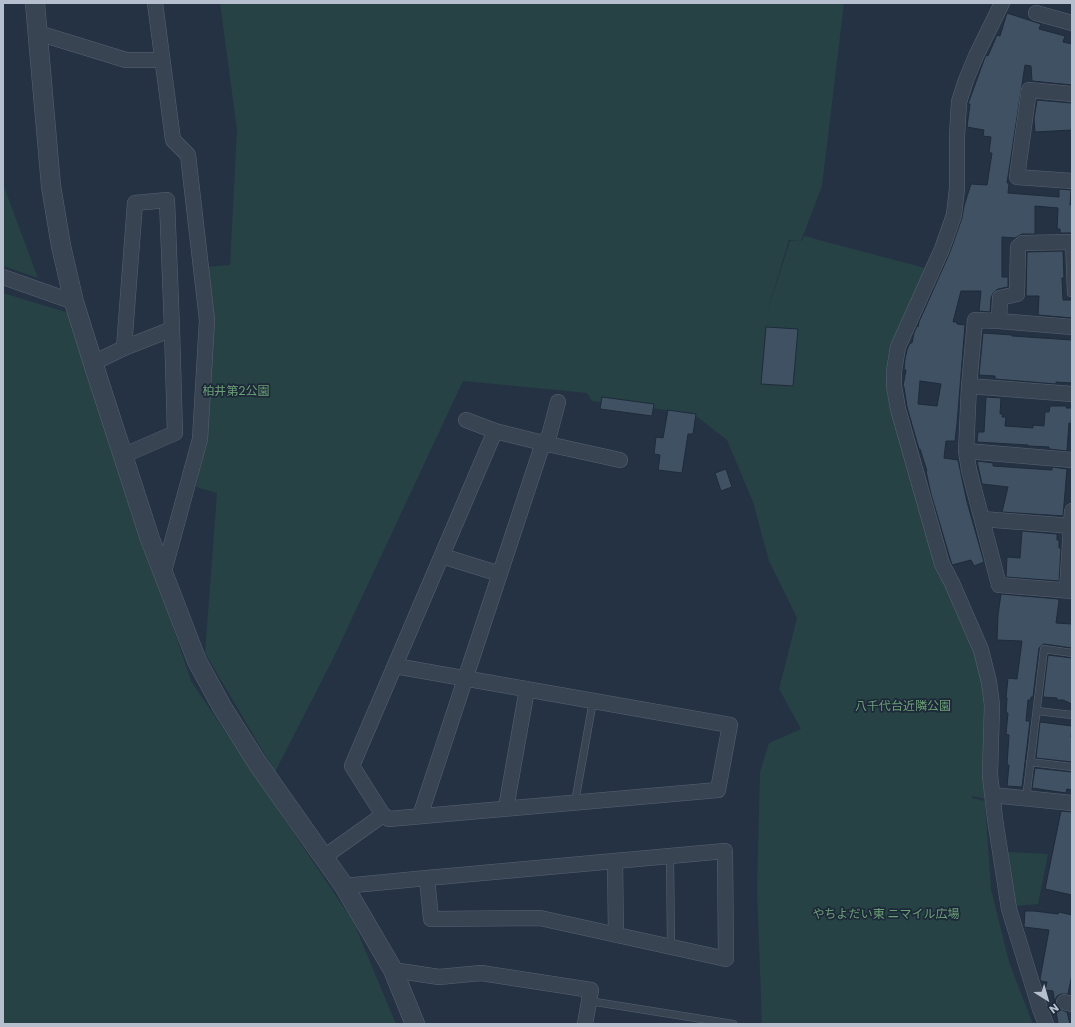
<!DOCTYPE html>
<meta charset="utf-8">
<style>
body{margin:0}
#map{position:relative;width:1075px;height:1027px;overflow:hidden;background:#243244;font-family:Poppins,sans-serif}
canvas{display:block}
.frame{position:absolute;inset:0;border:4px solid #b6bfcd;pointer-events:none}
.north{position:absolute;left:1027px;top:979px;width:40px;height:40px;-webkit-text-stroke:3px #1d2939;paint-order:stroke;rotate:143deg;font-size:11px;font-weight:700;line-height:16px;text-align:center;color:#b6bfcd}
.north::after{content:'';display:block;margin:auto;width:14px;height:18px;background:#b6bfcd;clip-path:polygon(50% 0,100% 100%,50% 72%,0 100%)}
</style>
<div id="map">
<canvas width="1075" height="1027"></canvas>
<div class="frame"></div>
<div class="north">N</div>
</div>
<script>
const context = document.querySelector('canvas').getContext('2d');
context.lineJoin = 'round';
function paint(path, color) {
  context.fillStyle = color;
  context.fill(path, 'evenodd');
}
function toPath(rows) {
  const path = new Path2D();
  for (const r of rows) {
    path.moveTo(r[0], r[1]);
    for (let i = 2; i < r.length; i += 2) path.lineTo(r[i], r[i + 1]);
  }
  return path;
}
function strokePath(path, color, width, dash) {
  context.strokeStyle = color;
  context.lineWidth = width;
  context.lineCap = dash ? 'butt' : 'round';
  context.setLineDash(dash || []);
  context.stroke(path);
}
function drawText(font, color, halo, rows, align = 'center') {
  context.font = font + ' Poppins,"Noto Sans JP",sans-serif';
  context.lineWidth = 3.5;
  context.setLineDash([]);
  context.textBaseline = 'middle';
  context.strokeStyle = halo;
  context.fillStyle = color;
  for (const [text, x, y, turn = 0] of rows) {
    context.save();
    context.translate(x, y);
    context.rotate((+turn || 0) * Math.PI / 180);
    context.textAlign = isNaN(turn) ? turn : align;
    if (halo) context.strokeText(text, 0, 0);
    context.fillText(text, 0, 0);
    context.restore();
  }
}
const green = toPath([
 [220,3,844,3,822,186,801,241,789,240,765,319,760,355,765,319,790,241,802,241,804,236,925,268,888,377,977,653,985,681,986,799,972,796,972,798,985,801,991,889,1009,962,1033,1024,762,1024,757,890,760,772,769,743,801,729,779,689,797,618,769,561,753,502,727,440,692,413,592,401,587,393,463,381,332,661,275,772,205,653,217,493,196,487,208,432,212,325,205,267,230,265,237,130],
 [3,184,38,278,3,266],
 [3,293,69,313,191,681,353,921,396,1024,3,1024],
 [1008,852,1048,854,1038,904,1015,906]
]);
const building = toPath([
 [1007,13,1041,24,1039,29,1065,36,1063,42,1072,44,1072,85,1032,81,1031,66,1025,65,1007,183,1009,183,1008,193,1059,197,1059,189,1071,190,1070,205,1072,205,1072,233,1060,233,1060,229,1057,229,1058,208,1035,206,1035,234,1022,234,1015,238,1002,237,1002,277,1008,277,1008,287,998,289,993,293,991,298,990,312,979,311,981,291,961,291,953,322,957,322,957,324,965,325,957,424,955,441,946,441,944,458,958,460,967,502,984,562,974,566,971,560,952,565,931,494,926,471,927,471,920,449,919,449,907,407,904,387,903,386,906,370,904,370,905,359,907,350,910,343,912,343,914,333,917,326,918,327,919,322,950,252,962,218,964,206,971,184,987,185,992,153,989,153,991,137,983,136,984,130,967,127,970,104,968,104,984,60,986,55,988,56,997,35,1000,36,1007,13],
 [920,381,941,384,937,406,918,404,920,381],
 [1037,100,1072,103,1072,130,1035,132,1034,119,1037,100],
 [1063,251,1064,278,1062,278,1063,300,1072,300,1072,318,1038,315,1039,296,1026,296,1027,252,1063,251],
 [766,327,798,329,793,386,761,384,766,327],
 [983,333,1012,335,1012,336,1072,340,1072,383,1056,382,1056,384,995,379,995,376,979,375,983,333],
 [602,397,654,404,652,416,600,409,602,397],
 [986,397,1001,398,1000,414,1003,414,1002,417,1006,417,1005,426,1033,428,1033,425,1044,426,1045,412,1049,412,1050,406,1067,406,1066,408,1072,408,1071,424,1069,423,1067,451,1049,449,1049,447,1028,446,1028,445,977,442,978,432,984,432,986,397],
 [668,410,696,414,693,434,688,434,682,473,658,470,660,455,654,454,656,437,663,438,668,410],
 [977,461,993,463,993,466,1052,470,1052,467,1067,469,1063,516,1002,512,1008,487,982,484,977,461],
 [726,469,732,487,721,491,715,473,726,469],
 [1022,531,1057,534,1057,540,1059,540,1059,548,1061,548,1059,581,1006,577,1007,557,1020,558,1022,531],
 [1001,594,1058,599,1059,601,1056,623,1072,624,1072,648,1044,644,1042,645,1039,648,1033,697,1031,697,1031,700,1028,700,1026,721,1030,721,1022,787,1007,786,1009,765,1007,765,1009,735,1006,734,1008,713,1006,713,1007,698,1006,698,1008,678,1017,679,1022,641,997,640,998,615,1001,594],
 [1048,655,1072,658,1072,704,1063,700,1057,700,1057,698,1043,697,1048,655],
 [1040,722,1072,726,1071,737,1072,737,1072,762,1036,758,1040,722],
 [1035,768,1072,772,1072,790,1067,789,1066,793,1032,788,1035,768],
 [1061,811,1072,812,1072,895,1045,889,1061,811],
 [1025,911,1034,911,1058,914,1059,912,1072,915,1072,974,1068,994,1061,994,1057,996,1055,1000,1056,1005,1058,1008,1067,1012,1070,1024,1058,1024,1053,991,1045,990,1047,982,1041,981,1040,979,1049,930,1024,927,1025,911]
]);
const service = toPath([
 [1069,242,1071,293],
 [1037,711,1072,715],
 [1030,762,1072,767],
 [1026,799,1044,649,1072,653],
 [575,802,593,701],
 [670,856,671,946],
 [589,1001,733,1024]
]);
const minor = toPath([
 [155,3,173,140,188,155,207,320,200,439,163,575],
 [1002,3,976,56,966,80,959,102,957,136,957,188,954,215,942,249,898,347,894,371,894,386,898,409,942,564,952,583,981,650,989,682,992,705,990,775,995,819,1009,909,1040,1009,1046,1024],
 [1036,13,1072,23],
 [38,33,126,60,162,60],
 [1072,94,1029,90,1017,177,1072,181],
 [1072,242,1023,243,1018,247,1017,294,1000,298,999,321,975,320,969,386,966,451,969,470,999,585,1072,591],
 [3,277,74,302],
 [999,321,1072,327],
 [93,363,124,348],
 [969,386,1072,394],
 [466,420,495,431,543,443,620,460],
 [966,451,1072,460],
 [122,456,175,433,172,329,167,200,135,203,124,348,172,329],
 [982,519,1072,526],
 [442,556,500,574],
 [1067,590,1072,511],
 [395,666,730,725,718,790,389,819,383,815,352,766,495,431],
 [992,795,1072,803],
 [506,808,527,689],
 [420,816,543,443,549,436,558,402],
 [324,857,383,815],
 [615,861,616,934],
 [344,886,427,878,725,851,726,959,540,918,431,919,427,878],
 [393,970,439,977,481,973,591,990,585,1024],
 [1064,1002,1072,1004]
]);
const tertiary = toPath([
 [35,3,51,186,61,246,74,302,93,363,150,539,197,661,222,707,258,764,344,886,393,970,415,1024]
]);
const parkNames = [
 ["柏井第2公園",236,392],
 ["八千代台近隣公園",903,707],
 ["やちよだい東 ニマイル広場",886,915]
];
paint(green, '#264245');
paint(building, '#405163');
strokePath(building, '#1f2b3b', 1);
strokePath(service, '#576271', 8);
strokePath(minor, '#576271', 16);
strokePath(tertiary, '#576271', 20);
strokePath(service, '#394453', 7);
strokePath(minor, '#394453', 15);
strokePath(tertiary, '#394453', 19);
drawText('12px', '#6ba076', '#1d2939', parkNames);
</script>
